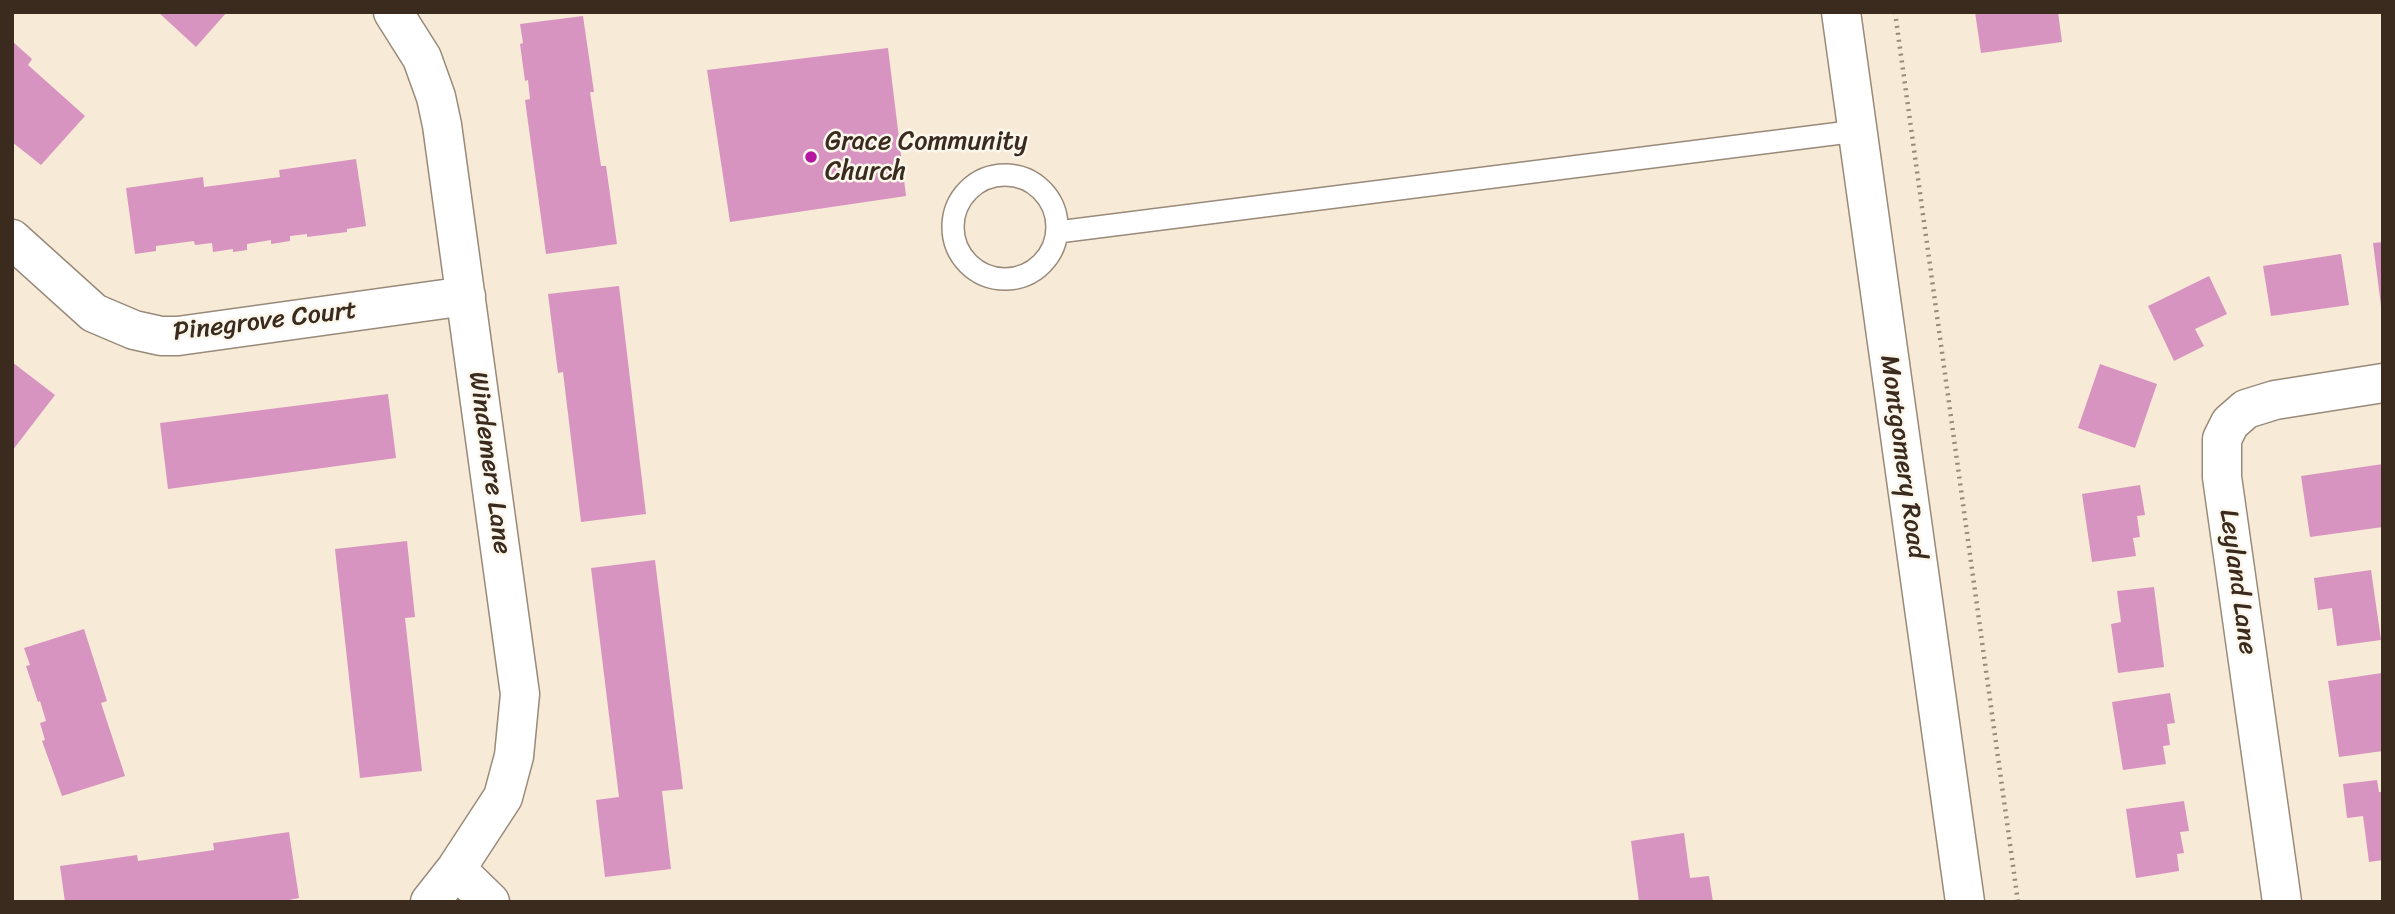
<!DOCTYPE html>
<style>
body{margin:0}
#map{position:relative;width:2395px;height:914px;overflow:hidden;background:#f7ead6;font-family:Sriracha,sans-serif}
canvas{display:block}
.frame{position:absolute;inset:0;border:14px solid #3b2a1e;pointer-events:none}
</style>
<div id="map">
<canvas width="2395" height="914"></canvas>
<div class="frame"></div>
</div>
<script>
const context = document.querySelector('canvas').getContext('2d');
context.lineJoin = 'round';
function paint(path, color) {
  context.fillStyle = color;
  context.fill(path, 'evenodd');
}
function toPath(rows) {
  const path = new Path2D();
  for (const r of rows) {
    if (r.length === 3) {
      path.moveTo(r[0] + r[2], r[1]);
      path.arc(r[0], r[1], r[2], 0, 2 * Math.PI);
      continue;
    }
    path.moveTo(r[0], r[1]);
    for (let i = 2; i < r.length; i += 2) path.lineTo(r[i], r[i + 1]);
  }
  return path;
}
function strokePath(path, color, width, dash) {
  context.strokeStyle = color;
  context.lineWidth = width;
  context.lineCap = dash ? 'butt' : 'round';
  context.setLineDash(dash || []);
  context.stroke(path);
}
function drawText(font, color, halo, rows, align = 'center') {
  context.font = font + ' Sriracha,sans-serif';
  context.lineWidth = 5;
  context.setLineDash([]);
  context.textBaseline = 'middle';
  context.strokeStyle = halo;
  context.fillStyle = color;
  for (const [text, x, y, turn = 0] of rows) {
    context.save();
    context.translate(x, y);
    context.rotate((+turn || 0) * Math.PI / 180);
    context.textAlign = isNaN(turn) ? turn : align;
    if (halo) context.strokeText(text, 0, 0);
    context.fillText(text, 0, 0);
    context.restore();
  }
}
const building = toPath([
 [158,12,227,12,196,47],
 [1975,12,2058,12,2062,42,1981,53],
 [583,16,594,92,590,92,601,166,606,166,617,244,546,254,525,100,530,99,528,80,525,81,520,44,523,43,520,24],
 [12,41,32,59,28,65,85,116,41,165,12,142],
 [888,48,906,196,730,222,707,70],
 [356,159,366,226,347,229,347,232,307,237,307,234,290,236,290,241,271,244,271,240,247,244,247,250,233,252,233,249,213,252,212,243,195,245,194,241,156,246,156,251,135,254,126,188,203,177,204,187,280,177,279,170],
 [2383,242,2383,306,2381,306,2373,243],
 [2341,254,2349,305,2271,316,2263,266],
 [2209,276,2227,314,2195,329,2204,346,2174,361,2148,306],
 [619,286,646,514,581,522,563,372,558,373,548,294],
 [12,362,55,395,12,451],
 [2100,364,2157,384,2135,448,2078,428],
 [388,394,396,458,168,489,160,423],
 [2383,464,2383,527,2310,537,2301,476],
 [2140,485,2145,515,2137,516,2140,537,2133,538,2136,556,2092,562,2082,494],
 [407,541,415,617,405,618,422,771,360,778,335,549],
 [655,560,683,789,662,791,671,869,605,877,596,800,619,797,591,568],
 [2371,570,2381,640,2337,646,2332,608,2318,610,2314,578],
 [2154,587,2164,667,2118,673,2111,624,2121,622,2117,591],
 [84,629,107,701,101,703,125,776,62,796,42,741,45,740,40,723,46,721,40,701,38,702,26,666,30,665,24,648],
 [2382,673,2383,751,2339,757,2328,681],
 [2170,693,2175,723,2167,724,2170,745,2163,746,2166,764,2123,770,2112,702],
 [2377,780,2379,792,2383,792,2383,860,2369,862,2363,816,2347,818,2343,784],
 [2184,801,2189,831,2180,832,2184,853,2177,854,2179,871,2136,878,2126,809],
 [289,832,299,898,279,902,65,902,60,866,137,855,138,861,214,850,213,843],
 [1684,833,1690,878,1709,876,1713,902,1639,902,1631,841]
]);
const path = toPath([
 [1895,12,2018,902]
]);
const service = toPath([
 [1005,227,52],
 [1058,232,1857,131]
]);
const minor = toPath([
 [393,12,422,58,436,97,442,125,520,694,514,756,503,797,456,869,430,902],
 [12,239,94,313,134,330,161,336,178,336,466,296],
 [456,869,490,902],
 [2282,902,2222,477,2222,439,2230,423,2246,409,2275,400,2383,383]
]);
const tertiary = toPath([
 [1841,12,1965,902]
]);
const markers = [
 [811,157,7,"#b5179e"]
];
const poiNames = [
 ["Grace Community",825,142],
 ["Church",825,172]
];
const streetNames = [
 ["Pinegrove Court",265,322,-7],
 ["Montgomery Road",1902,457,82],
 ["Windemere Lane",489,463,82],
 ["Leyland Lane",2237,582,82]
];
paint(building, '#d894c0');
strokePath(service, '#998a7a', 24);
strokePath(minor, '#998a7a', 41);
strokePath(tertiary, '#998a7a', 41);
strokePath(path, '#998a7a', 4.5, [2, 5]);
strokePath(service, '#fff', 21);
strokePath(minor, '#fff', 38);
strokePath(tertiary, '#fff', 38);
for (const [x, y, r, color] of markers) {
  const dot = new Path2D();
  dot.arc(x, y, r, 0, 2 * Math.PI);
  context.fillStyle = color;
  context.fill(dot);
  strokePath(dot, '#fbf7ec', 2.5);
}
drawText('26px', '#3b2a1e', '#fbf7ec', poiNames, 'left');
drawText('26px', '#3b2a1e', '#fbf7ec', streetNames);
</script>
